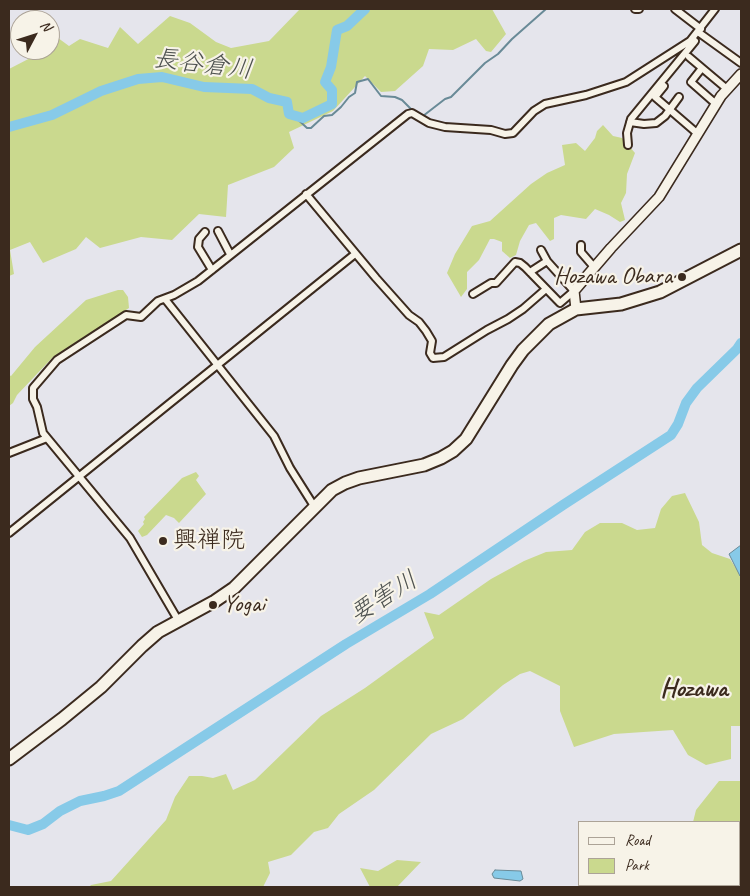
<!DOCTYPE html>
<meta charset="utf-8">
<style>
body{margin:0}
#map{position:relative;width:750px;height:896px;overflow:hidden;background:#e5e5ec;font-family:Caveat,sans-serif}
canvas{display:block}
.frame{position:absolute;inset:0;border:10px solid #3b2a1e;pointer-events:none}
.legend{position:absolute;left:578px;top:821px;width:162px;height:65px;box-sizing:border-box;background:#f7f3e8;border:1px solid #aca397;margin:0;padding:6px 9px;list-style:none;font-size:15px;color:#3b2a1e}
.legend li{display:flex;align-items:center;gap:10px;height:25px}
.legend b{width:25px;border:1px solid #aca397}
.north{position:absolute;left:10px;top:10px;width:50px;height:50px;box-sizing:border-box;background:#f7f3e8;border:1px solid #aca397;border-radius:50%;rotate:50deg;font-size:14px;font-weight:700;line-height:20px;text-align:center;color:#3b2a1e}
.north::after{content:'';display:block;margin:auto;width:18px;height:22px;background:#3b2a1e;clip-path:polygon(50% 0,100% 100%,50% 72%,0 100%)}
</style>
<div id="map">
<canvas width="750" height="896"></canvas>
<div class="frame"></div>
<ul class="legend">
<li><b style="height:6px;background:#f7f3e8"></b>Road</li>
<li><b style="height:14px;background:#cad98e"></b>Park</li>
</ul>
<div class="north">N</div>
</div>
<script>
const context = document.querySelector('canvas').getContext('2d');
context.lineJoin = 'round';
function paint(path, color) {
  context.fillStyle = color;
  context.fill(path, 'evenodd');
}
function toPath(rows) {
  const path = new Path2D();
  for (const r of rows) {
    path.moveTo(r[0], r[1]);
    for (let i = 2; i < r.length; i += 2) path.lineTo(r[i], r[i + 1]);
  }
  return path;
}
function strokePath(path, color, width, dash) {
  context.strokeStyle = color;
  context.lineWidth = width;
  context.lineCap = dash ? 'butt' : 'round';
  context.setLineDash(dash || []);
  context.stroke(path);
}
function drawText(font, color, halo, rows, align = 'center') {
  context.font = font + ' Caveat,"Klee One",sans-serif';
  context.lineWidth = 4.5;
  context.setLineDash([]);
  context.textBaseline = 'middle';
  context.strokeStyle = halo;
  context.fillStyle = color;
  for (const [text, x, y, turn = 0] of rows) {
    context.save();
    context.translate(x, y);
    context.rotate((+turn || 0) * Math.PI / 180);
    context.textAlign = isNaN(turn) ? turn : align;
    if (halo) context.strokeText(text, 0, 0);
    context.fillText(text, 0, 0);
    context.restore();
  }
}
const green = toPath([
 [300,9,492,9,506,34,491,52,486,51,476,39,453,50,429,49,423,66,395,91,381,92,365,76,333,111,289,132,294,148,274,167,228,185,226,217,199,214,172,240,141,237,100,248,86,237,76,249,43,263,30,242,10,250,14,274,9,276,9,69,40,53,40,50,50,50,50,38,54,35,69,46,80,39,108,48,120,27,138,44,170,16,190,23,216,42,231,48,269,41],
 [603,125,613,136,622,138,635,153,627,174,626,193,621,203,625,220,620,222,609,215,595,209,586,219,561,215,554,218,554,239,550,241,536,223,529,225,520,241,516,255,510,258,502,251,502,242,494,239,490,239,479,260,467,272,467,289,461,297,447,273,455,254,472,226,490,221,531,184,547,173,565,165,562,145,576,143,585,151,595,138,597,131],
 [118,290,123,290,128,297,129,308,53,357,17,395,13,403,9,406,9,375,11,376,35,347,86,300],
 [196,472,199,476,196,480,206,494,179,523,174,518,166,515,147,535,142,537,138,531,144,524,143,522,145,519,144,517,182,478],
 [685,493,699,522,702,545,712,553,730,559,741,576,741,726,731,726,731,759,706,765,688,755,673,730,614,734,574,747,560,711,560,686,530,671,520,674,503,685,463,719,431,734,374,790,339,814,328,828,314,832,291,855,268,862,270,873,263,887,89,887,91,885,111,881,166,820,175,797,189,776,202,776,213,778,226,774,233,790,255,780,321,716,365,688,434,638,424,612,439,615,491,579,524,561,546,552,572,550,585,532,600,523,622,523,637,530,655,528,661,509,672,496],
 [719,781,741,781,741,887,675,887,676,885,739,885,739,822,693,822,696,810],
 [397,860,421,862,397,887,370,887,360,868,378,871]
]);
const water = toPath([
 [741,545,741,574,740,576,729,554,741,545],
 [495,870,521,871,523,879,520,881,494,878,492,874,495,870]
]);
const stream = toPath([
 [293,115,307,128,311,128,324,116,332,115,341,107,349,97,355,93,357,82,368,79,381,96,395,97,402,100,413,111],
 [423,116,445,99,451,97,485,63,498,54,512,39,546,9]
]);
const river = toPath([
 [9,127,52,115,101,91,138,79,162,77,204,87,252,89,269,98,287,102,289,114,303,118,332,104,332,90,325,82,331,67,337,30,347,26,365,9],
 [9,825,28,830,43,824,60,811,80,801,104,796,119,791,346,644,430,594,563,505,671,435,678,424,686,403,697,388,737,349,741,343]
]);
const street = toPath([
 [635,9,639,9],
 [675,9,701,29],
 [698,32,741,63],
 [689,57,702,68],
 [664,86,655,97,698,134],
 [716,104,691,82,702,68,727,89],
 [630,122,644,124,656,123,665,116,679,97],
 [628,145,627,133,631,119,695,41],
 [306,194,376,278,409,315,419,322,426,331,432,341,430,353,433,358,444,357,487,330,508,319,523,309,546,289],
 [218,231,230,254],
 [205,232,199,239,198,247,212,270],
 [581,245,581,252,594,267],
 [530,272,547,261],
 [473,294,491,283,496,283,515,262,520,263,525,267,560,303,574,291,547,261,541,250],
 [165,299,274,436,290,468,314,506],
 [9,453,47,438],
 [9,533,355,254],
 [178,620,130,538,43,433,37,407,33,399,33,388,57,360,126,315,141,317,158,301,174,295,198,281,408,114,412,113,429,123,445,127,491,130,505,134,513,133,534,111,545,104,586,95,626,82,690,41,715,9]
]);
const secondary = toPath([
 [576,309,574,291,611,248,659,197,721,96,741,74]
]);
const highway = toPath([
 [9,759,62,719,101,687,142,646,158,632,215,601,234,588,332,490,345,483,359,478,424,465,441,458,453,451,466,439,512,365,523,350,549,324,576,309,621,304,660,292,741,250]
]);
const markers = [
 [682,277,5,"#3b2a1e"],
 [163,541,5,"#3b2a1e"],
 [213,605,5,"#3b2a1e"]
];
const poiNames = [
 ["Hozawa Obara",672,277,"right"],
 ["興禅院",173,541],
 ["Yogai",223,605]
];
const waterNames = [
 ["長谷倉川",203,65,7],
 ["要害川",384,598,-32]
];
const quarterNames = [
 ["Hozawa",694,689]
];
paint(green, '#cad98e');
paint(water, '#87cae8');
strokePath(water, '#698a97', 1);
strokePath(stream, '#698a97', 2);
strokePath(river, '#87cae8', 10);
strokePath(street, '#3b2a1e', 10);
strokePath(secondary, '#3b2a1e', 12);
strokePath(highway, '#3b2a1e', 15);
strokePath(street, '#f7f3e8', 6);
strokePath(secondary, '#f7f3e8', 9);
strokePath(highway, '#f7f3e8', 11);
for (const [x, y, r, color] of markers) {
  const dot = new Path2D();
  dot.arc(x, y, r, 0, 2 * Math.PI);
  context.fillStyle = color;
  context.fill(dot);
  strokePath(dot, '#f7f3e8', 2);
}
drawText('24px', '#3b2a1e', '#f7f3e8', poiNames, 'left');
drawText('italic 25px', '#4e5250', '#f7f3e8', waterNames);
drawText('bold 26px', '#3b2a1e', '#f7f3e8', quarterNames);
</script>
